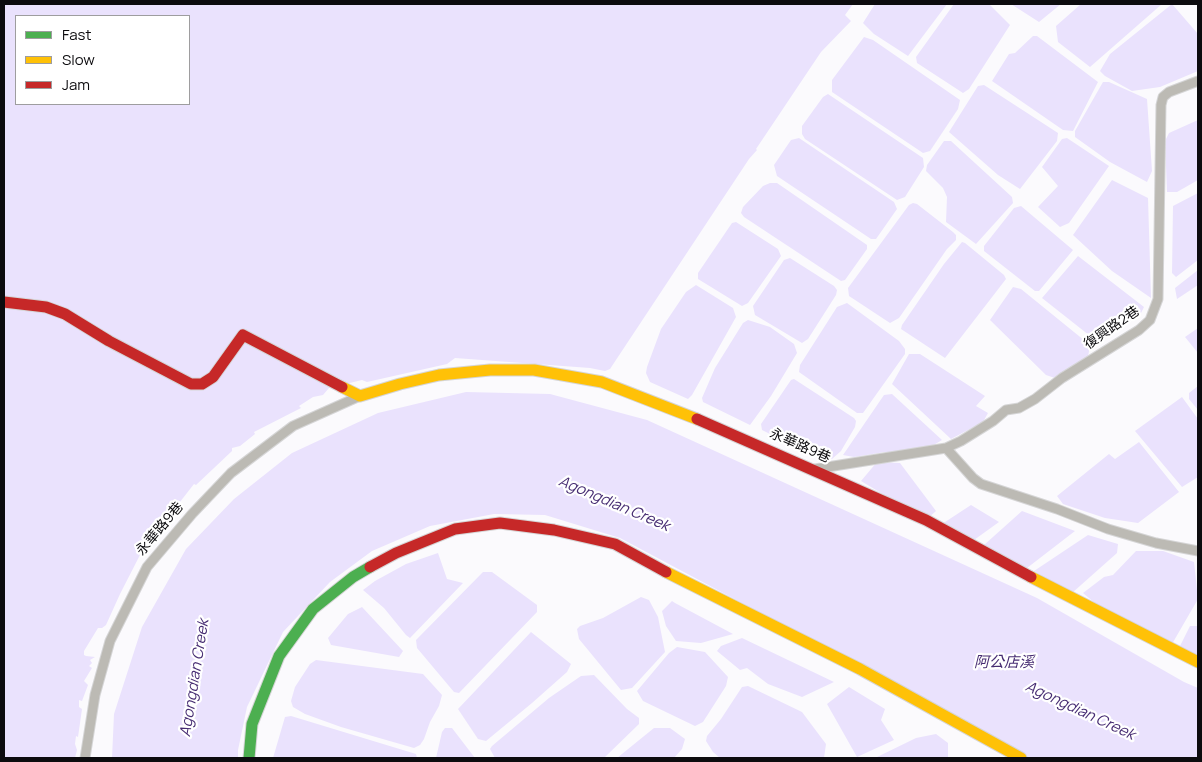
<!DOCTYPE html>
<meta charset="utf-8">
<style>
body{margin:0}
#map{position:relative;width:1202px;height:762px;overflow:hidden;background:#fbfafd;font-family:Manrope,sans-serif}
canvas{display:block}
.frame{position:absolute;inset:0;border:5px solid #0c0b0e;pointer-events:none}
.legend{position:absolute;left:15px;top:15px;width:175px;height:90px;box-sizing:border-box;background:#fff;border:1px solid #9e9d9f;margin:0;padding:6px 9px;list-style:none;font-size:15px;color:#0c0b0e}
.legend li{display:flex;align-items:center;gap:10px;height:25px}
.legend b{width:25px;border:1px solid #9e9d9f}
</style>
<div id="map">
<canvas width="1202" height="762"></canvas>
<div class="frame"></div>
<ul class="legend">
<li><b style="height:6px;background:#4caf50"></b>Fast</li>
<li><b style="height:6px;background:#ffc107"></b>Slow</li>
<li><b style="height:6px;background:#c62828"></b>Jam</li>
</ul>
</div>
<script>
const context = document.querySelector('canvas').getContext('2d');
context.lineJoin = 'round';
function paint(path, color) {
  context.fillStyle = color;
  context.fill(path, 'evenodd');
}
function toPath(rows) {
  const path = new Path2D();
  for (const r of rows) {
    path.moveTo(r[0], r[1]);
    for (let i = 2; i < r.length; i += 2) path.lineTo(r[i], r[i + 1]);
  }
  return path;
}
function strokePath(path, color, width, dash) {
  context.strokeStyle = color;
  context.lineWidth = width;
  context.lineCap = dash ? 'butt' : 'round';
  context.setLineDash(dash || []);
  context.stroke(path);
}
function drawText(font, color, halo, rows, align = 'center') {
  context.font = font + ' Manrope,"Noto Sans TC",sans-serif';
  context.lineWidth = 4.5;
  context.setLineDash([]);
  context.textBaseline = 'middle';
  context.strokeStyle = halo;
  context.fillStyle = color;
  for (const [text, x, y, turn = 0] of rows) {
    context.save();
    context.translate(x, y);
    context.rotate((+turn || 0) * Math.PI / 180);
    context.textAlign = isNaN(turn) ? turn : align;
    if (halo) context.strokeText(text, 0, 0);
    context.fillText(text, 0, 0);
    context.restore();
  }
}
const water = toPath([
 [4,4,853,4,845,15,851,21,821,52,756,149,757,150,749,159,610,369,605,371,590,368,455,358,447,364,367,382,362,380,329,388,323,395,313,397,299,406,301,408,254,432,255,434,240,446,232,448,232,451,196,485,194,484,169,516,143,553,141,553,120,594,106,625,102,628,98,628,84,651,84,655,86,656,95,657,90,660,92,663,89,666,92,668,84,681,88,685,82,701,79,700,79,707,82,709,78,737,76,736,75,744,77,750,75,758,4,758],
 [16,16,189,16,189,104,16,104],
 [875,4,947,4,908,56,874,34,863,23],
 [954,4,989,4,1010,25,969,89,963,93,917,63,916,57],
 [1011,4,1061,4,1039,22],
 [1081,4,1162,4,1090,67,1058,42,1056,26],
 [1172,4,1198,34,1198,71,1160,87,1132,91,1105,76,1100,71,1110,54],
 [1033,36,1037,36,1098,82,1073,131,1063,130,992,81,1009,54,1015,53],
 [864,37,873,40,960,100,958,109,930,151,923,153,832,92,832,80],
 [1103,82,1109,82,1147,99,1152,171,1147,182,1110,162,1075,137,1075,131],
 [984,85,1058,133,1057,141,1020,189,998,175,949,132,978,86],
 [828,94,923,158,924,167,905,197,897,200,805,139,802,134,802,126,823,97],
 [1198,120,1198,180,1177,192,1167,192,1165,141,1169,133],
 [799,138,894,202,897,209,876,239,871,239,777,176,774,165,791,140],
 [1067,138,1109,166,1069,223,1060,227,1038,207,1058,186,1042,167,1062,139],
 [944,141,951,141,1012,197,1013,203,976,244,946,222,947,197,943,188,926,171,927,165],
 [1112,180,1148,198,1151,298,1112,271,1073,235],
 [770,183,777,183,867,245,867,249,845,280,841,281,744,217,741,213,743,207,763,186],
 [1198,193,1198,260,1176,277,1172,273,1173,206],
 [913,203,917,204,953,232,956,235,956,240,947,249,899,318,890,323,849,296,848,288,909,205],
 [1021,206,1073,250,1039,291,1035,291,984,251,984,246,1014,208],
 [736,222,778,249,781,256,748,303,742,306,698,279,698,273,732,223],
 [962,242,965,243,1004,275,1006,279,945,358,901,329,902,325,944,264],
 [1078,256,1144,307,1141,313,1099,343,1042,298],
 [790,258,834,286,837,290,836,295,808,339,802,343,755,315,753,306,784,260],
 [1198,270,1198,285,1177,299,1175,288],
 [696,285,733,308,736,317,692,395,688,399,650,382,646,373,647,367,661,329,686,292],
 [1013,287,1021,289,1090,345,1088,357,1055,378,1046,375,990,320],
 [847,303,899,341,905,349,905,354,863,413,857,413,799,372,800,365,837,307],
 [748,320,770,327,794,344,797,353,771,396,750,425,703,402,702,398,715,368,743,323],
 [1198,328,1198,353,1185,337],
 [909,354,920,354,985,396,976,406,988,413,983,422,951,439,892,384],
 [794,379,854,418,856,421,855,427,841,451,832,459,822,460,762,430,761,424,791,380],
 [1198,386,1198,410,1189,399,1189,393],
 [466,392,550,394,647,420,1037,598,1184,682,1198,688,1198,758,1027,758,849,660,620,538,545,515,494,514,430,526,372,551,330,582,283,632,247,707,238,750,238,758,112,758,114,714,142,627,186,549,234,499,292,453,378,413],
 [892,394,942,440,932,446,902,453,885,452,854,457,843,455,884,395],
 [1182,397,1198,419,1198,477,1182,487,1135,431],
 [1139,442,1179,492,1138,523,1105,518,1063,504,1057,496,1109,454,1115,459],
 [877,462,900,463,936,511,926,520,861,481],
 [971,505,999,522,974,540,942,524],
 [1022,511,1075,531,1027,568,984,545],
 [1088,535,1118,544,1117,553,1072,593,1034,571],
 [1136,551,1163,551,1194,562,1198,599,1172,644,1096,604,1083,593,1104,577,1113,575],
 [438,553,447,579,463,583,410,638,406,635,384,608,363,590,375,581,406,564],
 [483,572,492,572,537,605,537,612,459,693,454,692,417,648,416,640],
 [641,597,649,600,658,617,665,652,632,688,621,690,579,639,577,629,580,626,603,618],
 [672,601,675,603,733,634,701,643,676,641,666,626,662,611],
 [362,607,403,651,399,657,331,645,328,638,348,614],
 [1190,626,1198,626,1198,656,1180,646],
 [531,632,571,664,567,672,532,703,486,741,478,739,458,709],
 [742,638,834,682,802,697,768,684,747,668,740,670,717,651,721,646],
 [677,647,705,652,728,677,726,686,703,722,695,726,643,701,637,691,669,653],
 [316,660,423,674,442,695,439,706,430,722,424,739,420,745,414,748,341,727,305,714,293,707,291,701,295,687,310,664],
 [594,675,627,709,639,718,639,724,604,758,495,758,490,749,492,746,549,698,581,676],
 [748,686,802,712,826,744,824,758,720,758,713,752,706,741,707,736,721,719,742,687],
 [849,687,885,709,881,720,894,740,857,757,827,704],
 [291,716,416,754,417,758,273,758,285,717],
 [445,728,452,728,475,758,436,758,442,732],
 [654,728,670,728,685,739,682,749,674,758,617,758],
 [936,734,948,743,948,758,875,758,916,738]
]);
const street = toPath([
 [946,448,973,478,981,484,1057,509,1108,529,1156,543,1198,551],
 [815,469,946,448,961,441,993,421,1006,410,1019,408,1035,399,1062,378,1139,330,1150,320,1158,299,1161,105,1163,97,1169,92,1198,81],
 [85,758,95,695,110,641,147,567,192,514,231,473,293,426,360,396]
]);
const fast = toPath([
 [249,758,252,724,279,656,313,609,353,577,370,567]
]);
const slow = toPath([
 [342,387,360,396,400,384,439,375,490,370,534,370,602,382,697,419],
 [666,572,860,669,1021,758],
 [1031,577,1198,662]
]);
const jam = toPath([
 [4,302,46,307,65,314,109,341,191,384,202,384,213,377,243,335,342,387],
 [697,419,926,520,1031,577],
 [370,567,396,553,455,529,500,523,554,530,615,544,666,572]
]);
const streetNames = [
 ["復興路2巷",1112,328,-35],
 ["永華路9巷",800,446,24],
 ["永華路9巷",160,529,-50]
];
const waterNames = [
 ["Agongdian Creek",614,504,23],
 ["阿公店溪",1004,663],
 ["Agongdian Creek",195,678,-81],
 ["Agongdian Creek",1080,711,25]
];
paint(water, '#eae2fd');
strokePath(street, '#d5d5d6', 11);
strokePath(fast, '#d5d5d6', 13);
strokePath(slow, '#d5d5d6', 13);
strokePath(jam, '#d5d5d6', 13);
strokePath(street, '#bcbab4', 9);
strokePath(fast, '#4caf50', 11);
strokePath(slow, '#ffc107', 11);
strokePath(jam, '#c62828', 11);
drawText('14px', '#0c0b0e', '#fff', streetNames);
drawText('italic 15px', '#472d73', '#fff', waterNames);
</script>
